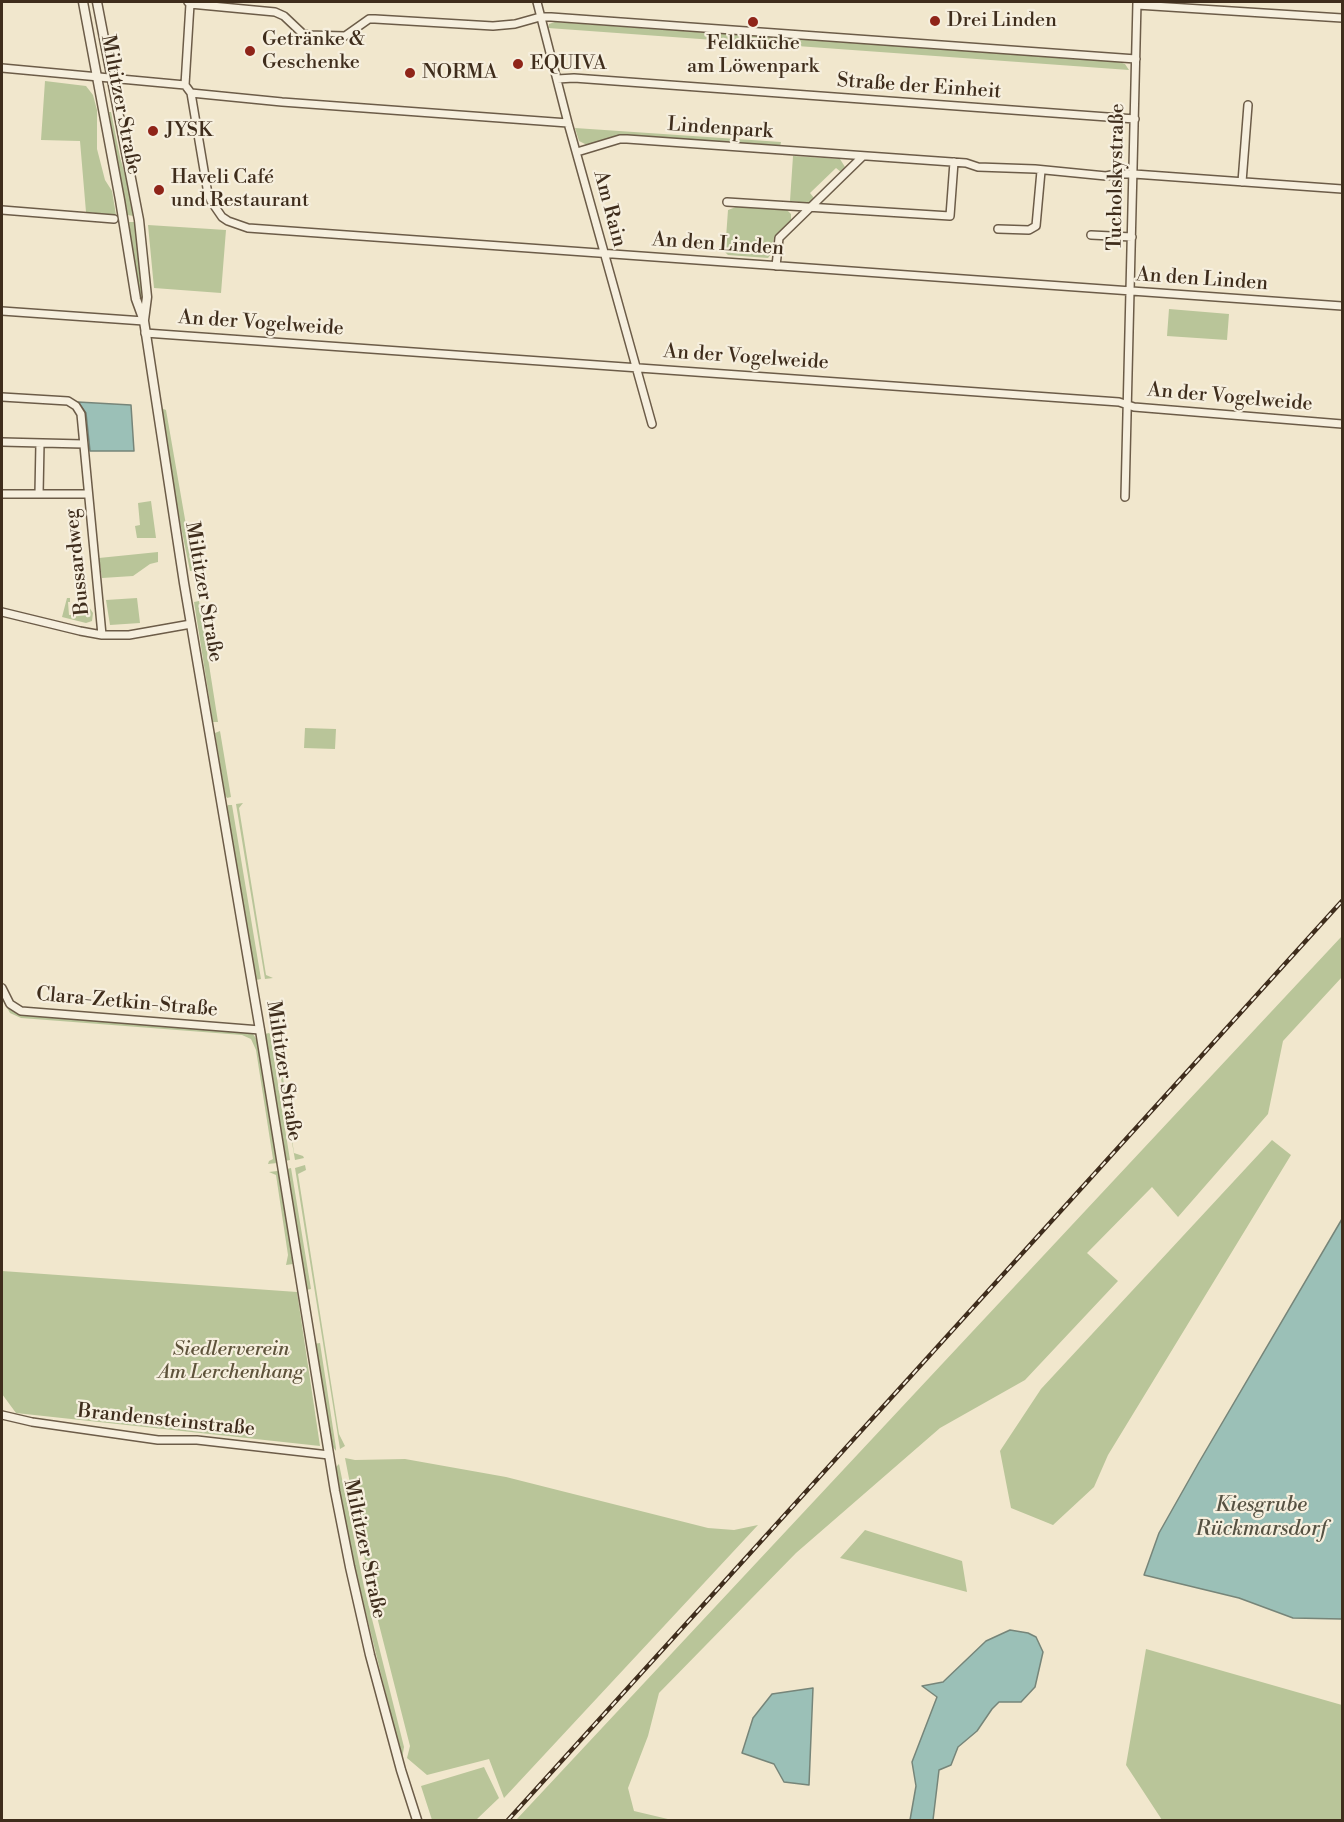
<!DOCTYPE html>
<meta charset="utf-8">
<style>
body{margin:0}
#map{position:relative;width:1344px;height:1822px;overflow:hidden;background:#f1e7cd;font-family:"Libre Bodoni",serif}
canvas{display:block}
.frame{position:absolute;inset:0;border:3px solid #3f2d1c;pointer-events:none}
</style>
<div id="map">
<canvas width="1344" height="1822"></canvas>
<div class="frame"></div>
</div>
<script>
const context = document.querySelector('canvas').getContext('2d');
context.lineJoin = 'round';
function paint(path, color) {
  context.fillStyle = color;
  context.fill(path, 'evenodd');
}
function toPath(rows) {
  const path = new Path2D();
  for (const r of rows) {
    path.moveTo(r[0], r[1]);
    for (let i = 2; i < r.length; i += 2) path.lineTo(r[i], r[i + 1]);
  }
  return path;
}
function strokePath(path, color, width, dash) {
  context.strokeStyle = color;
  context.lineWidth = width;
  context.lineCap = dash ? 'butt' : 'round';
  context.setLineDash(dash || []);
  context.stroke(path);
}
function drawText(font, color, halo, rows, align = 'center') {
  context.font = font + ' "Libre Bodoni",serif';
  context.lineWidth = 4.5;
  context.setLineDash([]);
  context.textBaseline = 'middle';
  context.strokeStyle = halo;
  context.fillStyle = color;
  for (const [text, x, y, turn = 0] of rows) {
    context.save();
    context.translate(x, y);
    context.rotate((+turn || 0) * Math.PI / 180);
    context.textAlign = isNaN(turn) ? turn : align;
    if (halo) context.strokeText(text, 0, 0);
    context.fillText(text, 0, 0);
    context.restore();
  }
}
const green = toPath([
 [555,22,1119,62,1125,64,1129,70,548,28,549,24],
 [45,81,86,86,93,95,97,110,97,149,105,180,112,191,116,215,86,212,80,141,41,140],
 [109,112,111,112,120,157,128,185,134,216,127,215],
 [575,128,781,142,780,147,624,137,587,145,579,141],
 [793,156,840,159,845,167,841,172,836,168,810,193,814,198,811,201,808,203,790,201],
 [741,205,785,208,791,214,791,220,774,237,772,253,768,258,728,255,725,252,728,210],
 [129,222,135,222,146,300,139,301],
 [148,225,226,230,221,293,154,288],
 [1169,309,1229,314,1227,340,1167,336],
 [161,408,166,410,194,571,190,571,178,512],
 [151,501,156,538,137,538,135,526,140,525,138,503],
 [158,552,158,562,150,564,133,576,102,578,99,558],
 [67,598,70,598,70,602,68,602,69,615,79,614,79,610,76,608,89,607,93,613,92,621,86,623,62,617],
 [137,598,140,623,110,625,106,600],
 [199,601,218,722,213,722,194,602],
 [305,728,336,729,335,749,304,748],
 [220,731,231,797,227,798,225,795,215,733],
 [243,803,239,808,266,975,273,978,265,979,236,804],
 [228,805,232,805,261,979,256,980,227,807],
 [1342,936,1342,977,1283,1041,1268,1114,1178,1217,1152,1187,1087,1253,1118,1281,1025,1380,940,1428,796,1553,659,1693,648,1736,628,1788,634,1811,672,1820,516,1820],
 [2,994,10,1008,20,1013,253,1034,257,1040,260,1050,277,1163,268,1164,269,1161,273,1159,256,1050,251,1039,242,1035,21,1018,10,1013,2,999],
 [284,1030,277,1036,294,1153,303,1156,304,1158,295,1160,273,1032],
 [269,1033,270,1034,290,1160,285,1161,265,1034],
 [1272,1140,1291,1155,1108,1455,1094,1487,1053,1525,1011,1508,1000,1451,1041,1389],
 [305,1165,306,1170,298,1174,339,1434,345,1446,340,1449,295,1168],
 [291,1168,311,1289,306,1290,287,1169],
 [277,1171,279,1172,293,1264,286,1265,288,1255,276,1175,269,1172],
 [2,1271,297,1292,320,1446,16,1413,2,1394],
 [320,1343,336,1448,336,1451,331,1444,314,1344],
 [345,1458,355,1460,405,1459,506,1477,708,1528,734,1530,758,1525,504,1798,489,1759,427,1775,407,1758,410,1746,373,1601],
 [339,1464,364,1587,404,1747,402,1759,354,1565,335,1472,336,1467],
 [865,1530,962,1561,967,1592,840,1558],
 [1146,1649,1342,1705,1342,1820,1162,1820,1126,1765],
 [484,1767,499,1798,477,1819,477,1820,432,1820,421,1786]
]);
const water = toPath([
 [78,402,131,405,134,451,90,451,86,413,78,402],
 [1342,1219,1342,1619,1293,1618,1239,1598,1144,1575,1159,1533,1198,1464,1342,1219],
 [1010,1630,1028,1633,1036,1637,1043,1652,1035,1687,1021,1702,999,1702,992,1709,977,1731,958,1747,951,1765,939,1770,933,1820,910,1820,916,1786,912,1762,937,1697,922,1686,943,1682,986,1641,1010,1630],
 [813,1688,809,1785,784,1782,774,1764,742,1753,753,1718,772,1694,813,1688]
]);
const minor = toPath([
 [537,2,568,123,652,424],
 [190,4,275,12,284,16,303,34,308,35,345,36,369,19,375,19,493,26,515,24,540,17,551,17,1136,59],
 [1137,5,1342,18],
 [2,68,185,85,191,93,208,194,211,201,222,217,228,221,248,228,1342,306],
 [557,79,574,78,1135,119],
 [185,85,190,4,188,2],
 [191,93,282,102,568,123],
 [577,152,620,139,627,139,966,163,978,167,1035,169,1106,176,1116,174,1134,174,1342,189],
 [1242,182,1248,105],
 [727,202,950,216,954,162],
 [2,210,114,219],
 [998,229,1029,230,1036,226,1041,171],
 [1091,235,1132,237],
 [776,266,779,238,863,156],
 [2,311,144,321],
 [145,333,1119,402,1134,407,1342,424],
 [2,397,68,401,76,406,81,414,102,635,129,635,191,624],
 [2,442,83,444],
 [2,494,88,494],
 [39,494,40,443],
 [1125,497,1137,2],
 [2,612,80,631,102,635],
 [2,988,10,1004,21,1011,260,1030],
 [2,1415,32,1422,158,1440,197,1440,329,1455]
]);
const tertiary = toPath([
 [83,2,120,200,136,299,144,321,184,583,260,1030,335,1491,350,1567,370,1655,401,1770,417,1820],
 [97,2,139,220,147,297,144,320]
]);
const rail = toPath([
 [508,1820,1342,901]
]);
const markers = [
 [935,21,6,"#8f2418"],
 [753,22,6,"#8f2418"],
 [250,51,6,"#8f2418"],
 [518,64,6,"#8f2418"],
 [410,73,6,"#8f2418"],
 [153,131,6,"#8f2418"],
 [159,190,6,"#8f2418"]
];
const poiNames = [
 ["Drei Linden",947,21],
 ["Getränke &",262,40],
 ["Geschenke",262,63],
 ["Feldküche",753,44,"center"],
 ["am Löwenpark",753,67,"center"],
 ["EQUIVA",530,64],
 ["NORMA",422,73],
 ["JYSK",165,131],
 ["Haveli Café",171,178],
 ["und Restaurant",171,201]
];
const streetNames = [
 ["Straße der Einheit",919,87,4],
 ["Miltitzer Straße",120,105,79],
 ["Lindenpark",720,129,4],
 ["Tucholskystraße",1117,177,-89],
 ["Am Rain",609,209,75],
 ["An den Linden",718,245,4],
 ["An den Linden",1202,280,4],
 ["An der Vogelweide",261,324,4],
 ["An der Vogelweide",746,358,4],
 ["An der Vogelweide",1230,398,5],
 ["Bussardweg",78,562,-96],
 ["Miltitzer Straße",203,592,80],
 ["Clara-Zetkin-Straße",127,1003,5],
 ["Miltitzer Straße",283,1071,81],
 ["Brandensteinstraße",166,1421,6],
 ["Miltitzer Straße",364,1549,78]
];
const parkNames = [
 ["Siedlerverein",231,1350],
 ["Am Lerchenhang",231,1373]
];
const waterNames = [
 ["Kiesgrube",1261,1506],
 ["Rückmarsdorf",1261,1530]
];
paint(green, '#b9c599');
paint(water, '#9bc0b7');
strokePath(water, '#768579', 1.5);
strokePath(minor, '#6c5c48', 10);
strokePath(tertiary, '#6c5c48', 11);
strokePath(minor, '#f6efde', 7);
strokePath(tertiary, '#f6efde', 8);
strokePath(rail, '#3f2d1c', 4.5);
strokePath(rail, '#f6efde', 2, [7]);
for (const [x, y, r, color] of markers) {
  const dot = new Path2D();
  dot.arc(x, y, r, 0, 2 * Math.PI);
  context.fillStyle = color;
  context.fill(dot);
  strokePath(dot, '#f6efde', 2);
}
drawText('20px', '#3f2d1c', '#f6efde', poiNames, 'left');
drawText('20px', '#3f2d1c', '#f6efde', streetNames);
drawText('italic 20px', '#5e533b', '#f6efde', parkNames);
drawText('italic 21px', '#565243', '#f6efde', waterNames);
</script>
